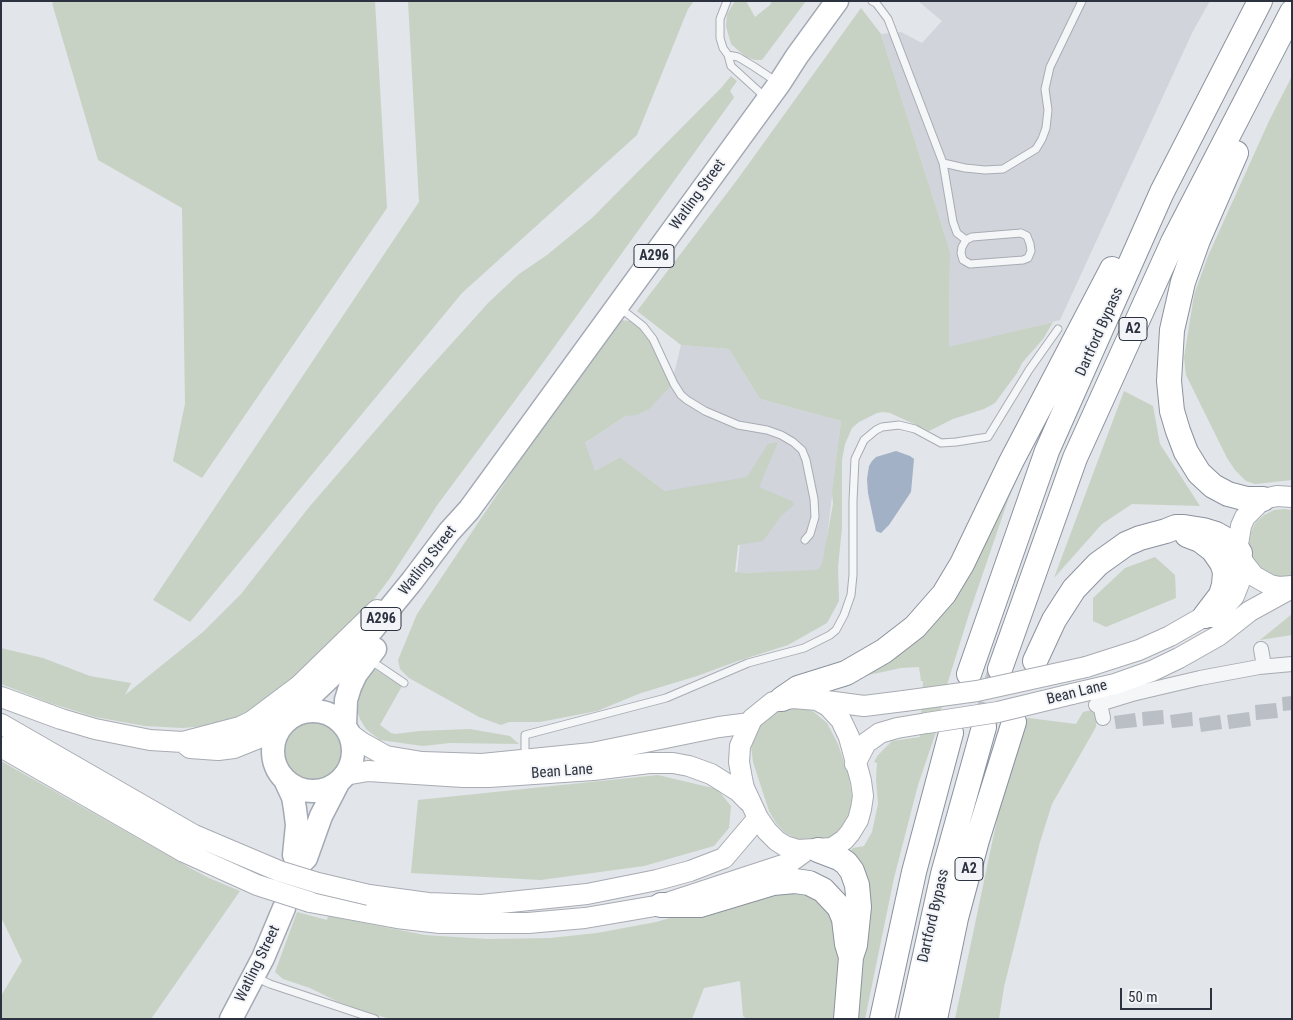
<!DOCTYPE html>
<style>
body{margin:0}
#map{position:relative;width:1293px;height:1020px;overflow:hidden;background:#e2e5e9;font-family:"Roboto Condensed",sans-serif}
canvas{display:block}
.frame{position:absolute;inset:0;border:2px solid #2c323f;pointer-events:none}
.scale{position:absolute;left:1120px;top:988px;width:92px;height:22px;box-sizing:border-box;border:2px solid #2c323f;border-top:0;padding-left:6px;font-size:15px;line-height:18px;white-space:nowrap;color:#2c323f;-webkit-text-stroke:4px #f2f4f7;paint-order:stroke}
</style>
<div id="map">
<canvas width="1293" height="1020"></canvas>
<div class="frame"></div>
<div class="scale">50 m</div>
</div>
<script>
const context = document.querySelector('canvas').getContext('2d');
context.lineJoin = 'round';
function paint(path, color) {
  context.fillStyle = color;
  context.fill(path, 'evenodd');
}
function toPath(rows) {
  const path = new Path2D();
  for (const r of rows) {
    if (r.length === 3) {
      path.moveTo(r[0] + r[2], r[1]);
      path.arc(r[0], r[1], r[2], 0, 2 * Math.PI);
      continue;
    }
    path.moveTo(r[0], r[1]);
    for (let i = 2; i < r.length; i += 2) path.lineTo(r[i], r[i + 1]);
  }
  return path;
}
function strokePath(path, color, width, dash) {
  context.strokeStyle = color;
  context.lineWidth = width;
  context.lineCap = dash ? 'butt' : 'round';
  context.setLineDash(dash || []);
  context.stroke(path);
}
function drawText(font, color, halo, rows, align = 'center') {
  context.font = font + ' "Roboto Condensed",sans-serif';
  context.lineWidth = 4;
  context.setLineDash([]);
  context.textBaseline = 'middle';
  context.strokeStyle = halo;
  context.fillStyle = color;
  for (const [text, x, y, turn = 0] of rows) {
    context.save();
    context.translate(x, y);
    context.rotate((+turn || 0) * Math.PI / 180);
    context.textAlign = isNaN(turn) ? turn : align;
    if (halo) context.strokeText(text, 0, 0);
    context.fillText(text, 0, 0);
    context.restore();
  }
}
const built = toPath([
 [918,1,1210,1,1193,31,1060,320,949,348,950,251,881,34,901,32,922,43,942,21],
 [681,345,729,349,760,399,841,421,823,571,737,573,743,514,665,491,620,457,595,471,581,446,671,386]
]);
const green = toPath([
 [56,1,375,1,387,208,202,478,173,461,185,404,182,208,98,160,52,3],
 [408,1,694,1,688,9,637,135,462,293,190,622,153,600,419,202],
 [735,1,746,1,755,17,770,5,772,1,806,1,762,60,755,60,746,57,731,44,726,26,727,14],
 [861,8,881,34,950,251,949,347,1053,322,1043,339,1022,363,1017,373,995,403,984,409,953,419,929,431,890,413,883,412,877,413,859,422,852,428,845,444,842,460,842,528,838,567,839,601,827,623,788,645,738,661,697,676,641,693,597,711,540,722,509,722,501,725,479,717,409,678,400,669,398,660,417,614,573,381,619,320,632,321,642,329,653,344,671,386,649,409,636,415,626,416,585,443,595,471,620,457,665,491,747,477,768,444,778,442,759,487,792,501,794,505,781,516,763,541,738,545,735,572,743,573,815,570,819,569,822,564,833,504,832,493,841,421,760,399,729,349,681,345,637,311,737,180],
 [731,76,737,81,730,91,734,97,733,99,542,364,438,504,390,578,369,606,297,674,266,699,236,718,206,726,182,728,145,726,95,717,50,703,1,684,1,648,43,658,90,676,131,683,125,695,203,632,241,594,310,506,425,373,489,302,519,274,547,255,592,218,721,88],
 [1292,76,1292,480,1255,484,1246,481,1235,470,1227,458,1186,375,1184,358,1194,295,1208,256,1269,121],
 [1124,391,1153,406,1160,444,1200,506,1132,504,1102,524,1054,578],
 [1040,422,1008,500,969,614,946,688,936,732,918,785,894,878,865,1019,851,1019,848,853,853,848,864,846,872,832,878,804,876,779,877,763,874,762,878,755,892,741,920,737,923,681,921,681,919,667,901,668,864,676,898,653],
 [1284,509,1292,510,1292,576,1277,577,1266,573,1257,566,1251,555,1249,544,1251,532,1256,522,1264,515,1274,510],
 [1155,557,1175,575,1176,598,1106,627,1093,621,1093,598,1125,568],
 [1292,614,1292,635,1260,640],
 [373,668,402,686,380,725,391,733,396,734,419,731,470,729,510,736,519,744,450,743,423,746,380,740,366,729,360,719,357,710,362,684],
 [788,708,805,708,814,712,827,723,838,744,849,777,852,798,851,812,845,824,835,834,824,840,810,842,797,839,785,833,776,823,769,811,753,762,751,746,753,738,760,724,779,710],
 [1092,710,1097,713,1096,727,1052,804,1040,842,1004,987,999,1019,955,1019,1007,772,1023,719,1029,718,1076,724,1083,712],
 [312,751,30],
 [1,761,192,869,209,878,240,891,151,1019,1,1019,1,996,22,961,1,917],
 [658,775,717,789,731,806,729,828,714,846,644,866,541,880,411,873,418,800],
 [807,891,832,912,840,956,837,1019,747,1019,743,1016,740,981,704,988,692,1019,391,1019,372,1014,336,1001,310,988,283,979,275,972,297,912,327,920,328,916,425,935,487,939,550,938,597,933,656,922,745,897]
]);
const water = toPath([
 [896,451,910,456,914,459,911,492,889,525,881,533,878,532,876,531,868,493,867,479,869,466,872,461,876,457]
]);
const building = toPath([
 [1292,696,1292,710,1283,711,1282,697],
 [1276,703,1278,718,1256,720,1255,705],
 [1163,710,1164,724,1143,726,1142,712],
 [1192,712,1193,726,1172,728,1170,715],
 [1249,712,1251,726,1229,729,1227,715],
 [1135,713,1137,727,1116,729,1114,716],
 [1220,715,1222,729,1201,732,1199,718]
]);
const trunkTunnel = toPath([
 [984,727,1000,669]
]);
const service = toPath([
 [727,1,720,19,720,38,723,48,728,55,731,66,765,97],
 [872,1,876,3,888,19,943,163,965,168,985,170,1003,169,1036,149,1042,139,1046,128,1048,110,1045,89,1050,67,1082,1],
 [728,55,738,57,753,66,777,82],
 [943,163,953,222,957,233,966,240],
 [1021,233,1027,236,1030,244,1031,251,1028,258,1023,260,970,264,963,260,961,253,962,247,966,240,972,237,1021,233],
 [620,308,643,326,653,339,674,384,681,395,687,400,705,411,738,425,767,430,781,435,793,442,802,450,806,460,814,499,815,517,810,534,805,540],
 [370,660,404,683],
 [526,757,525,751,525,735,666,698,748,663,804,648,830,635,836,630,844,615,851,595,853,575,853,501,855,459,864,440,876,430,882,427,899,425,915,429,941,443,956,442,988,437,1029,370,1058,329],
 [255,977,270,984,375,1019]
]);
const minor = toPath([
 [1261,649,1264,666],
 [1100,704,1103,718],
 [1096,705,1132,694,1200,678,1259,667,1292,664]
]);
const secondary = toPath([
 [1292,497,1277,496,1263,499,1245,517,1241,526,1238,544,1243,562,1254,576,1270,585,1279,587,1292,586],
 [1086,667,1139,650,1170,636,1205,616,1212,617,1226,605,1234,596,1243,573,1243,562],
 [1072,694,1115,684,1152,671,1179,658,1218,636,1250,611,1292,588],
 [1,697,61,719,95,729,150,740,183,742,240,727,252,721,300,685,377,610],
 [793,698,817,700,828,706,841,720,849,737,861,781,863,796,861,809,858,820,850,833,844,840,832,848,798,850,785,846,777,841,767,831,758,818,744,788,742,779,739,762,740,746,752,719,773,702,793,698],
 [819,700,864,706,904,701],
 [1,724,194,835],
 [349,733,361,742,386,756,422,762,482,764,592,753,719,727,750,723],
 [184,743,190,748,218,750,234,748,259,738,283,723],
 [1,747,184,852],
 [855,764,866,743,880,733,897,728,927,723],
 [345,775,368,771,463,777,489,777,593,770,649,763,673,763,689,766,711,774,738,791,748,801],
 [369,895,428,903,481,905,587,894,657,880,690,871,724,858,758,818],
 [310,902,397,918,440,923,528,923,585,918,661,905,789,863,807,850]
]);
const primary = toPath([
 [313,751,40],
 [284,721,345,663,412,581,449,532,469,510,779,84,797,56,837,1],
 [345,726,346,700,350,687,356,674,375,649],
 [286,782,293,797,295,809,297,825,294,855,299,865,306,858,321,816,338,783],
 [231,1019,263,958,284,908]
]);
const trunk = toPath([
 [1236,153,1198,240,1183,282,1172,330,1169,381,1172,411,1178,431,1186,452,1199,473,1213,486,1228,494,1247,499,1263,499],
 [1187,535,1200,540,1213,550,1222,563,1225,572,1224,585,1221,595,1205,616],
 [1035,661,1054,620,1074,589,1098,564,1126,544,1140,538,1166,531,1176,527,1184,527,1203,530,1216,534,1232,543,1240,553],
 [1000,669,1075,458,1173,242,1292,12],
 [969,674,1047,451,1162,192,1260,1],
 [782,699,798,688,846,673,884,651,915,627,944,594,962,564,1011,462,1112,269],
 [818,850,839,858,846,863,852,871,857,885,859,907,855,945,851,957,846,1019],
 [661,905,700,905,773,883,795,881,809,883,823,890,839,907,844,919,847,944,851,957],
 [882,1019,914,872,951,733],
 [911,1019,943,874,984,727],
 [935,1019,956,918,977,840,1014,722]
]);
const secondaryBridge = toPath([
 [904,701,977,691,1086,667],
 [927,723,998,712,1072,694],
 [194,835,279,871,318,883,369,895],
 [184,852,257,885,310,902]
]);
const shields = [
 [654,256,40],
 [1133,329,28],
 [381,619,40],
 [969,869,28]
];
const shieldNames = [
 ["A296",654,256],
 ["A2",1133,329],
 ["A296",381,619],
 ["A2",969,869]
];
const streetNames = [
 ["Watling Street",698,195,-54],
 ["Dartford Bypass",1100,332,-66],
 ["Watling Street",428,561,-52],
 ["Bean Lane",1077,693,-14],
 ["Bean Lane",562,772,-4],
 ["Dartford Bypass",934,916,-77],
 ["Watling Street",258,964,-64]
];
paint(built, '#d1d4db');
paint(green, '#c7d2c4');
paint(water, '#a2b1c5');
paint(building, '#babec5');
strokePath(trunkTunnel, '#bec1c7', 24, [24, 12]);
strokePath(service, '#a8acb3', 9);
strokePath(minor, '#a8acb3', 16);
strokePath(secondary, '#a8acb3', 22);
strokePath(primary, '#a3a9b4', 25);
strokePath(trunk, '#8b929e', 26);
strokePath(service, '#f5f6f8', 7);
strokePath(minor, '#f5f6f8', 14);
strokePath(secondary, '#fff', 20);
strokePath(primary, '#fff', 22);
strokePath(trunk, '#fff', 24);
strokePath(secondaryBridge, '#a8acb3', 22, []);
strokePath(secondaryBridge, '#fff', 20);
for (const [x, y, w] of shields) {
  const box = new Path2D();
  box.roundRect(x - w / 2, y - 11.5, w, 23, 4);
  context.fillStyle = '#f2f4f7';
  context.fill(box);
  strokePath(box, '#2c323f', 1);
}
drawText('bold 14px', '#2c323f', null, shieldNames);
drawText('15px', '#2c323f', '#f2f4f7', streetNames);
</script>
